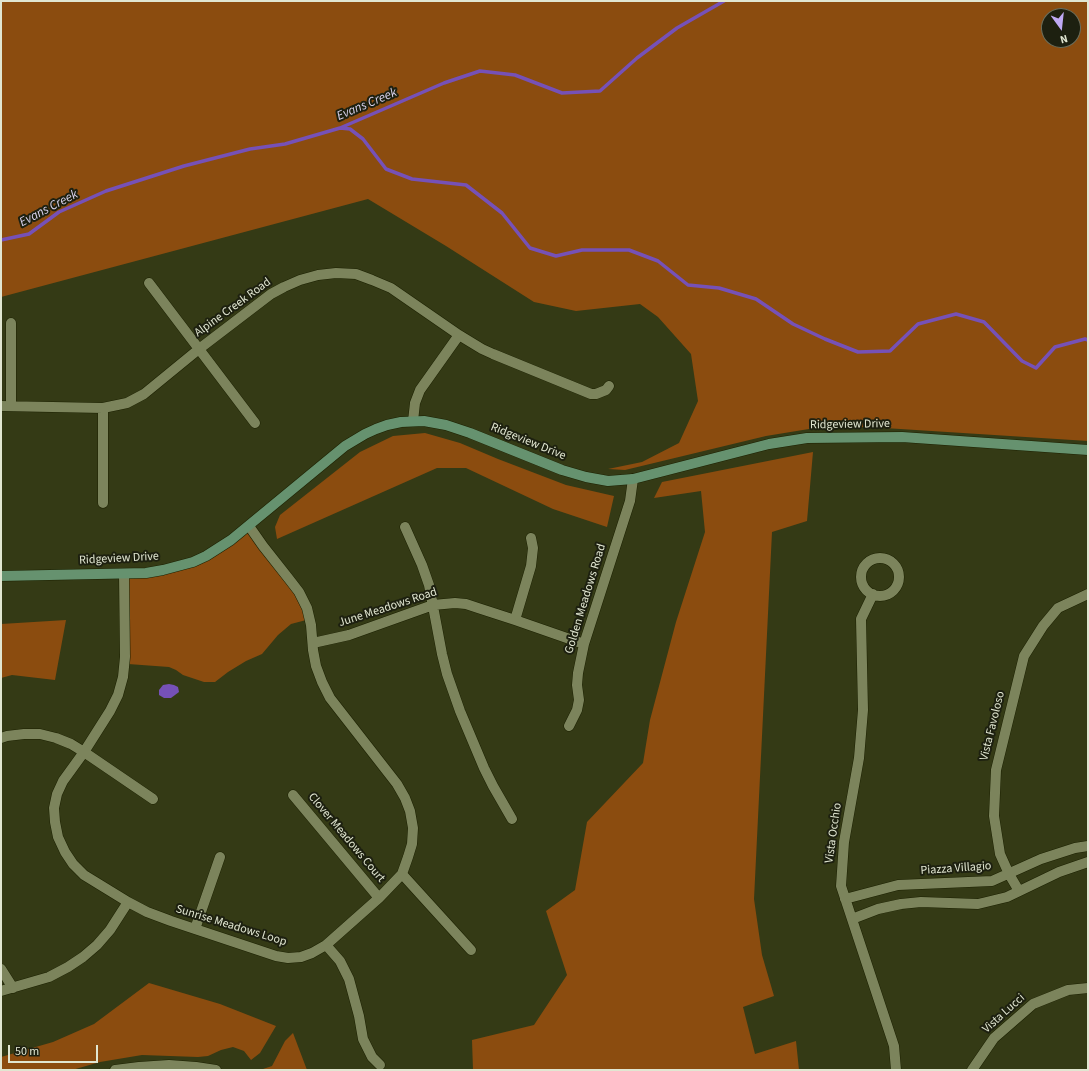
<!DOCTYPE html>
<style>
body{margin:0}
#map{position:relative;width:1089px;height:1071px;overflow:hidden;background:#343a15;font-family:"Source Sans 3",sans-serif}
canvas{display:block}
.frame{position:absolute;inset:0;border:2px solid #e1e6d1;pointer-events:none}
.north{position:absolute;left:1041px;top:8px;width:40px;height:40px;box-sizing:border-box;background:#1d2010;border:1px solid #6b6f5d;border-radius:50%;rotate:165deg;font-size:11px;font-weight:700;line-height:16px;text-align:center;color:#e1e6d1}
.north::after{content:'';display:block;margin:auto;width:14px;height:18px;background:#bfa9f4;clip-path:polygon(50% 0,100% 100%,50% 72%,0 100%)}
.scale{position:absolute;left:8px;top:1045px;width:90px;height:18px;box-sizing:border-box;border:2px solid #e1e6d1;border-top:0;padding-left:5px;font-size:12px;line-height:14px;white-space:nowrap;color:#e1e6d1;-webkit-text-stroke:3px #1d2010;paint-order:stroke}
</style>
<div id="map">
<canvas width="1089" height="1071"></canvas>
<div class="frame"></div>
<div class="north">N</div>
<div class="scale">50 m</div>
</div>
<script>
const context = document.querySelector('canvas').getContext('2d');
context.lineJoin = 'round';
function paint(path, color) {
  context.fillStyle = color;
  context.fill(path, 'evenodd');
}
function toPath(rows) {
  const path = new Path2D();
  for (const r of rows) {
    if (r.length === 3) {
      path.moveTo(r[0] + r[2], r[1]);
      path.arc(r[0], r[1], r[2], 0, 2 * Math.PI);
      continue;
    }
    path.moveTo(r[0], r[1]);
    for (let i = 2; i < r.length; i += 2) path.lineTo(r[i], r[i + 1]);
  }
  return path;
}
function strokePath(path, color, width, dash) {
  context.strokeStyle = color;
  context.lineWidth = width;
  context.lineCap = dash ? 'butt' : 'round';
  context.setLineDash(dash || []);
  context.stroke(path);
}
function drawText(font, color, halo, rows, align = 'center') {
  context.font = font + ' "Source Sans 3",sans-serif';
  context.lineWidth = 4;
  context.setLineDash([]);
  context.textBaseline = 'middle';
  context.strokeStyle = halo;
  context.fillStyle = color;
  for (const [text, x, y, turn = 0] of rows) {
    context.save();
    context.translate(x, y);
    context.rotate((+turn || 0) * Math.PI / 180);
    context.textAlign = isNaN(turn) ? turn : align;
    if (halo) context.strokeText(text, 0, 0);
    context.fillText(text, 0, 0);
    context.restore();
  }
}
const green = toPath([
 [1,1,1088,1,1088,441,869,427,815,428,766,436,625,470,608,469,642,462,679,443,698,401,691,354,658,317,640,304,576,311,534,302,446,246,368,199,1,297],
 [1049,16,1073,16,1073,40,1049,40],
 [425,433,460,443,498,459,566,485,614,496,607,527,553,509,466,468,437,468,277,539,275,527,280,515,360,452,393,436],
 [813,452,807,521,772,532,754,899,762,955,774,996,743,1007,755,1054,796,1041,799,1070,473,1070,472,1040,534,1025,567,975,546,911,575,890,587,822,643,763,650,720,676,622,705,532,701,491,654,498,662,482],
 [249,526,289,579,310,619,291,624,278,635,262,654,246,661,228,672,215,682,204,682,183,675,176,670,169,667,128,664,124,574,178,566],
 [66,620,55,680,12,675,1,678,1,624],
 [149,983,220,1004,276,1026,260,1053,251,1060,244,1051,233,1047,221,1050,208,1056,198,1057,142,1055,100,1062,72,1070,1,1070,1,1057,53,1042,94,1024],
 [293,1033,307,1070,260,1070,272,1066,285,1041]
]);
const water = toPath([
 [169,684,174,685,178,687,179,692,171,698,164,698,159,695,159,690,163,685]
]);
const stream = toPath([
 [340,128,350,129,363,139,386,169,412,179,466,185,502,213,530,248,556,256,582,250,629,250,658,261,688,285,719,288,756,299,793,324,825,339,858,352,890,351,918,324,956,314,984,322,1022,361,1036,368,1055,347,1085,339,1088,340],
 [1,240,29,234,59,212,106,191,184,166,250,149,285,144,340,128,444,83,480,71,515,75,562,93,600,91,637,58,677,28,724,1]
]);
const street = toPath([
 [149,283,255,423],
 [1,406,103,408,127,403,144,394,199,349,271,294,284,287,300,280,318,275,336,273,356,274,372,280,391,288,459,335,482,349,493,354,591,394,596,394,606,390,609,386],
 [11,406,11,323],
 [413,421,415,403,420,390,459,335],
 [103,503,103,408],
 [405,527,422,565,429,585,442,654,447,674,460,711,484,768,493,786,512,819],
 [880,577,19],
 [124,574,125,657,123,677,118,695,110,711,84,752,63,781,57,794,54,808,55,822,58,837,65,852,73,864,84,875,128,902,147,912,171,921,276,956,288,958,301,957,312,953,326,945,379,898,402,874,408,857,412,844,413,828,410,811,405,798,397,784,330,698,322,682,316,666,313,650,311,625,307,608,299,592,289,579,263,546,249,526],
 [873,594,861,619,863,710,859,758,844,842,841,886,894,1046,896,1070],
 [515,620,531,566,533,548,531,538],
 [313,643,349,635,433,605,455,603,466,604,478,608,515,620,584,644],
 [569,726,577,710,579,700,577,685,578,673,584,644,630,501,633,479],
 [1,738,7,736,24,734,40,734,56,738,71,744,84,752,153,799],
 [293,795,379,898],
 [402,874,471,950],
 [1019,891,1009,874,1000,854,994,816,996,770,1024,656,1043,626,1058,608,1088,594],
 [845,899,898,885,992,881,1041,859,1075,848,1088,846],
 [852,919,878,909,901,904,921,902,978,904,1007,897,1059,872,1088,862],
 [195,929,220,857],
 [326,945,340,961,349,979,359,1016,363,1039,372,1057,380,1065],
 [1,969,13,988],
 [1,991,49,977,68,967,83,957,97,945,110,930,128,902],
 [115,1070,139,1067,169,1065,196,1067,216,1070],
 [972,1070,994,1038,1033,1004,1068,990,1088,988]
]);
const secondary = toPath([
 [1,576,146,573,163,570,193,562,206,556,231,540,345,446,365,434,376,429,387,425,401,422,424,421,446,425,470,433,562,470,586,477,608,481,633,479,769,444,807,438,902,437,1088,450]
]);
const streetNames = [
 ["Alpine Creek Road",233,308,-36],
 ["Ridgeview Drive",850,425,-1],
 ["Ridgeview Drive",528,442,22],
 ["Ridgeview Drive",119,559,-3],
 ["Golden Meadows Road",586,599,-73],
 ["June Meadows Road",388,608,-18],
 ["Vista Favoloso",993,726,-76],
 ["Vista Occhio",834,833,-82],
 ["Clover Meadows Court",346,838,50],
 ["Piazza Villagio",956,869,-4],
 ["Sunrise Meadows Loop",231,926,17],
 ["Vista Lucci",1004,1014,-42]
];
const waterNames = [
 ["Evans Creek",367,105,-23],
 ["Evans Creek",49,209,-28]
];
paint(green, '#8b4c0f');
paint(water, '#7651b7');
strokePath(stream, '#7651b7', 3.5);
strokePath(street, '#1c2100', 11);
strokePath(secondary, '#1c2100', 11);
strokePath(street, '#7c845c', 10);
strokePath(secondary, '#66926f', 10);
drawText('12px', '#e1e6d1', '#1d2010', streetNames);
drawText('italic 13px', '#d9d2ec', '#1d2010', waterNames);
</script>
